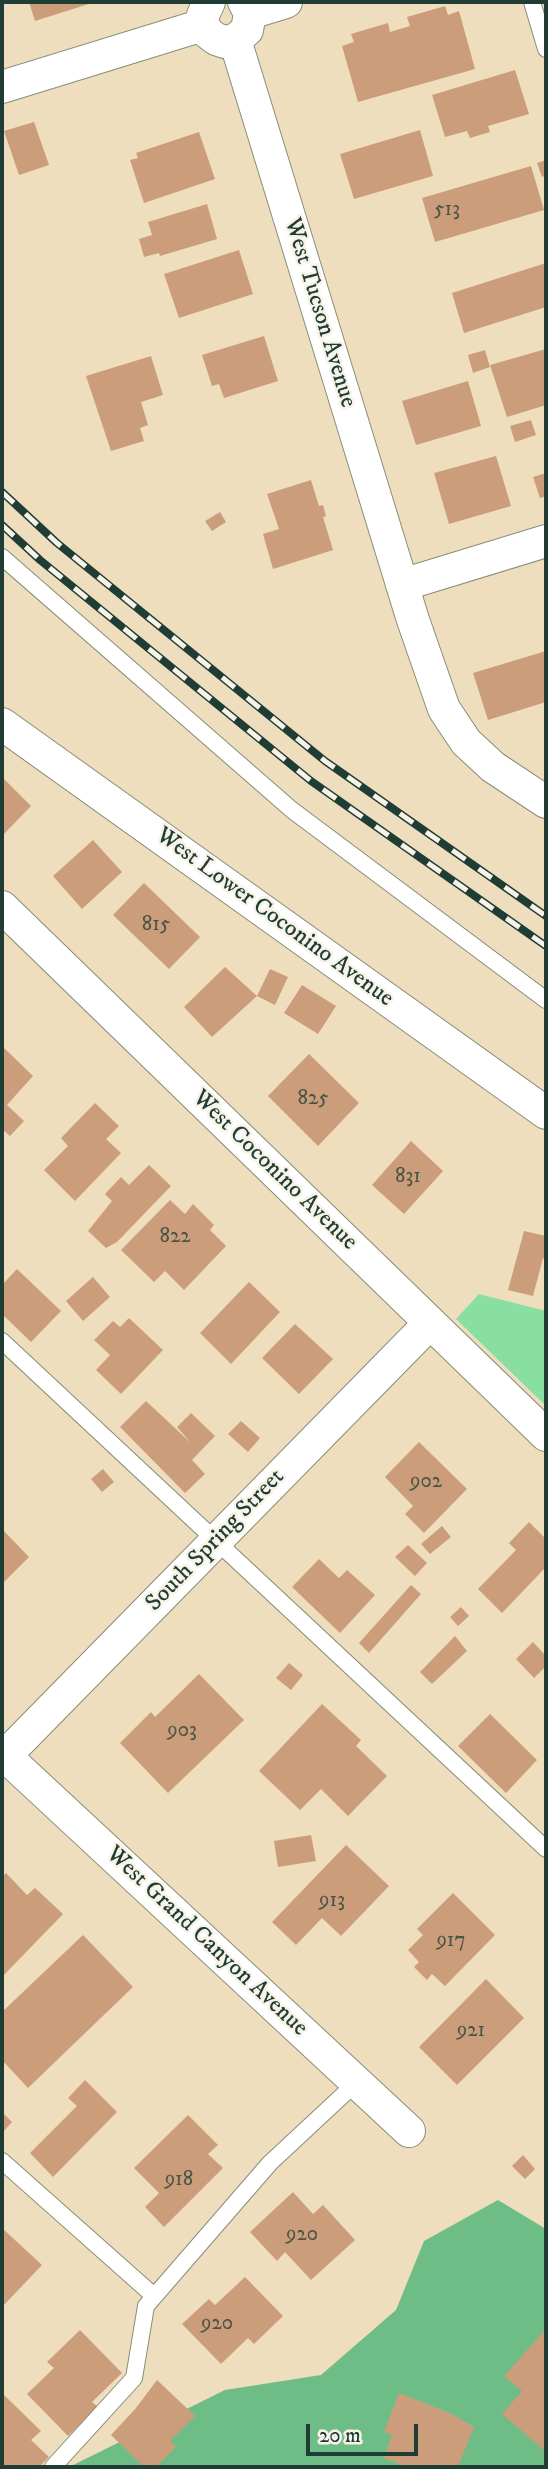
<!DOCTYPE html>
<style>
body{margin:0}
#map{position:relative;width:548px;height:2469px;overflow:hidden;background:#efdebd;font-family:"IM FELL DW Pica",serif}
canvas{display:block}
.frame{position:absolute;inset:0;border:4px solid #1f3d34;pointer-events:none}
.scale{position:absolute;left:306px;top:2424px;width:112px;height:32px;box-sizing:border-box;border:4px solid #1f3d34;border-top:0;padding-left:9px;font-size:21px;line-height:24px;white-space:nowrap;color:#1f3d34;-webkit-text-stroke:5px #f7f3e8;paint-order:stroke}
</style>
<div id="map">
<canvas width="548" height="2469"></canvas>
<div class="frame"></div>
<div class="scale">20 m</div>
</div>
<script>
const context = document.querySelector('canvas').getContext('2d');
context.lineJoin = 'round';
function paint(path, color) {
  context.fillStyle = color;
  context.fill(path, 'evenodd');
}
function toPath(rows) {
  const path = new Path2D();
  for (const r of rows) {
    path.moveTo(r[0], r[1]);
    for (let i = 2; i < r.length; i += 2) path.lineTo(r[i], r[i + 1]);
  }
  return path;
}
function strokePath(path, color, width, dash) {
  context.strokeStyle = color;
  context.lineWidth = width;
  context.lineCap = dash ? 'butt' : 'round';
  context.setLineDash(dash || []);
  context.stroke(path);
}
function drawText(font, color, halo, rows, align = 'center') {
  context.font = font + ' "IM FELL DW Pica",serif';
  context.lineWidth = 5;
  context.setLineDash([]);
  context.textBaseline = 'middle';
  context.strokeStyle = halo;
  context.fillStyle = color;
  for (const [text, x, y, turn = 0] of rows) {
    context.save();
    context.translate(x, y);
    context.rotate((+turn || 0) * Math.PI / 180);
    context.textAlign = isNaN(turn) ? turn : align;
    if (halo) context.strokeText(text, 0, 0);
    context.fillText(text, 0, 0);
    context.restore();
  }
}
const green = toPath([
 [479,1294,546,1311,546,1406,456,1319]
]);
const forest = toPath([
 [498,2200,546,2229,546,2467,69,2467,225,2390,321,2375,396,2310,424,2241]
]);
const building = toPath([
 [29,2,95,2,35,21],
 [445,6,448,15,459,11,475,69,358,102,342,46,354,42,351,34,388,23,390,32,410,26,407,17],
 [515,70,529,114,488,126,490,132,470,138,467,131,445,137,432,95],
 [34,122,49,165,19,175,4,131],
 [420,130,433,176,354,199,340,154],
 [199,132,215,179,144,203,130,160,138,158,136,153],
 [546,160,546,175,542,177,537,163],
 [531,166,544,210,435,242,422,198],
 [207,204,217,239,160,256,159,253,144,257,139,239,152,235,148,222],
 [239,250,253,294,179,318,164,274],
 [546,263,546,307,464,333,452,293],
 [264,336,278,381,224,398,219,384,212,386,202,355],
 [546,349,546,405,507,417,490,365],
 [485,350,490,367,473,373,468,355],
 [151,356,163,395,141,402,148,425,140,428,144,441,111,451,86,376],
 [468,381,481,426,416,445,402,401],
 [531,420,536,435,515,442,510,426],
 [496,456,511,506,449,524,434,473],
 [546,473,546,496,540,498,533,477],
 [311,480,319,506,323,505,326,516,323,517,333,550,273,569,263,534,279,529,267,494],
 [220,512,226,522,212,531,205,521],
 [546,651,546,702,488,720,473,673],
 [2,777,31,806,2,836],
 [93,840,122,872,82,909,53,876],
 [144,883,200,937,169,969,113,915],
 [225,967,257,996,212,1037,184,1007],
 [270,969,288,977,275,1005,257,996],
 [302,985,336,1006,318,1034,284,1013],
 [2,1046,33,1076,7,1105,24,1121,10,1136,2,1129],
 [309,1054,359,1103,318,1146,268,1096],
 [95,1103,119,1126,106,1139,121,1153,75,1201,44,1170,68,1146,61,1138],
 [411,1141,443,1171,404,1214,372,1185],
 [149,1165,171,1186,117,1242,106,1248,88,1231,112,1201,105,1194,121,1177,129,1185],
 [170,1200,185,1214,193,1204,214,1225,210,1230,226,1246,184,1290,165,1271,154,1282,121,1250],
 [524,1231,546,1236,546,1259,543,1258,533,1296,508,1290],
 [17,1269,61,1311,31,1342,2,1314,2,1285],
 [93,1277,110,1297,83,1321,66,1301],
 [249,1282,280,1312,231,1364,200,1333],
 [129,1318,163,1350,121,1394,96,1370,110,1355,94,1340,113,1321,120,1327],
 [295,1324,333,1359,299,1394,262,1358],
 [146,1401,191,1443,177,1427,191,1413,215,1436,192,1460,205,1474,185,1493,120,1427],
 [241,1421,260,1438,248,1452,228,1434],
 [419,1442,467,1489,424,1533,405,1514,413,1506,385,1477],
 [103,1469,114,1482,102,1492,91,1479],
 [529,1522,546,1539,546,1567,502,1613,478,1589,516,1550,509,1543],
 [442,1526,451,1537,430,1554,421,1544],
 [2,1529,29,1557,2,1584],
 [408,1545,427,1563,415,1576,395,1557],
 [319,1559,339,1578,347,1570,375,1595,340,1633,292,1587],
 [411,1585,421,1594,369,1653,359,1643],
 [461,1607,469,1616,458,1626,450,1617],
 [455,1636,467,1651,432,1684,420,1672],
 [533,1642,546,1656,546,1666,534,1678,516,1659],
 [289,1663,303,1675,291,1690,276,1678],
 [199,1674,244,1720,168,1793,120,1743,151,1712,155,1717],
 [322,1704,361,1740,356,1746,387,1776,348,1816,321,1789,300,1810,259,1771],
 [490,1714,537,1760,506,1793,458,1746],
 [311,1835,316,1861,278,1867,274,1841],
 [346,1845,389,1886,341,1936,322,1918,296,1945,272,1922],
 [6,1873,27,1895,35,1888,63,1914,2,1977,2,1877],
 [453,1893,495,1935,445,1986,432,1974,427,1980,414,1967,419,1962,408,1950,423,1935,417,1929],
 [83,1935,133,1987,28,2088,2,2060,2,2012],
 [486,1979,524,2018,457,2085,419,2047],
 [85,2080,117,2112,53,2177,30,2153,77,2106,68,2098],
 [2,2112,12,2122,2,2133],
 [188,2115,218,2145,208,2154,223,2168,164,2227,145,2207,159,2193,134,2168],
 [523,2155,535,2169,525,2179,512,2166],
 [293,2192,313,2214,323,2205,355,2240,311,2280,285,2252,277,2261,250,2232],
 [2,2228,42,2265,2,2307],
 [245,2277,283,2316,254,2344,248,2338,221,2364,182,2324,209,2299,215,2305],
 [80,2330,122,2373,92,2402,98,2407,68,2436,27,2394,54,2368,47,2362],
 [544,2331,546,2333,546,2452,502,2414,522,2391,504,2376],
 [157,2380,195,2416,170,2441,176,2447,156,2467,144,2467,111,2435,136,2408],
 [2,2393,41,2431,31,2440,49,2457,39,2467,2,2467],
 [399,2393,450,2413,474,2427,458,2467,407,2467,384,2458,392,2435,384,2432]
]);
const service = toPath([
 [532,2,546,49],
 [2,557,292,810,546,1000],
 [2,1341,546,1849],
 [2,2161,154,2296],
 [53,2467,134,2378,146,2306,270,2163,357,2082]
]);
const minor = toPath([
 [209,2,203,15,203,25,208,33,216,39,225,42,235,40,247,30,250,13,244,2],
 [250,13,286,2],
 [235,40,413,620,444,709,466,742,493,767,546,802],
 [2,87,203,25],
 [402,585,546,541],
 [2,724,546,1113],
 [2,907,546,1435],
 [2,1753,409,2131],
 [2,1759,430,1323]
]);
const rail = toPath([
 [2,492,57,543,325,761,546,916],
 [2,525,40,560,311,781,546,946]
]);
const numberNames = [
 ["513",447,211],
 ["815",156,926],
 ["825",313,1100],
 ["831",408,1178],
 ["822",175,1238],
 ["902",426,1483],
 ["903",182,1732],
 ["913",332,1902],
 ["917",451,1942],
 ["921",471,2032],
 ["918",179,2181],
 ["920",302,2236],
 ["920",217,2325]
];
const streetNames = [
 ["West Tucson Avenue",319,313,73],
 ["West Lower Coconino Avenue",274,918,36],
 ["West Coconino Avenue",274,1171,44],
 ["South Spring Street",216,1541,-46],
 ["West Grand Canyon Avenue",206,1942,43]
];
paint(green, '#89dea1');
paint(forest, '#6ebd87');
paint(building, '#cb9d7b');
strokePath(service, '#878e78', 18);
strokePath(minor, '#878e78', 34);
strokePath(service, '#fff', 16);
strokePath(minor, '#fff', 32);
strokePath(rail, '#1f3d34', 8);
strokePath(rail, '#f7f3e8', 5, [16]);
drawText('21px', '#4a5546', null, numberNames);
drawText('24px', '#1f3d34', '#f7f3e8', streetNames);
</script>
